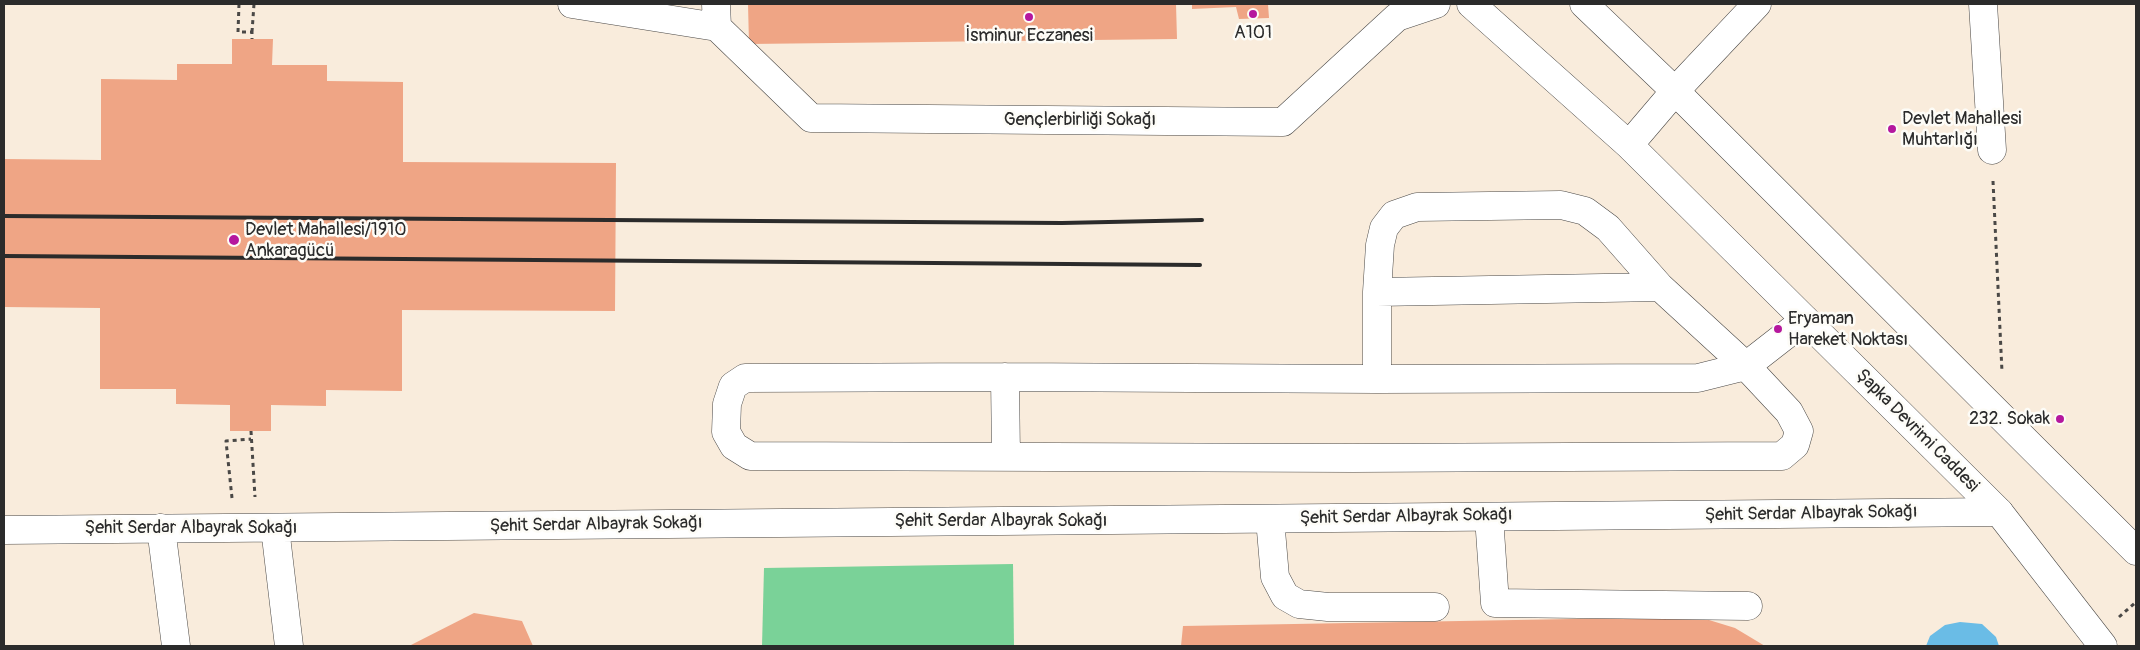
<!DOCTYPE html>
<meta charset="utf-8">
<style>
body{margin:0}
#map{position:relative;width:2140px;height:650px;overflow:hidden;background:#f9ecdc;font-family:Pangolin,sans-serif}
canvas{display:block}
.frame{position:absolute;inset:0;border:5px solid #2b2b2b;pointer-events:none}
</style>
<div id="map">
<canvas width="2140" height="650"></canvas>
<div class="frame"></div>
</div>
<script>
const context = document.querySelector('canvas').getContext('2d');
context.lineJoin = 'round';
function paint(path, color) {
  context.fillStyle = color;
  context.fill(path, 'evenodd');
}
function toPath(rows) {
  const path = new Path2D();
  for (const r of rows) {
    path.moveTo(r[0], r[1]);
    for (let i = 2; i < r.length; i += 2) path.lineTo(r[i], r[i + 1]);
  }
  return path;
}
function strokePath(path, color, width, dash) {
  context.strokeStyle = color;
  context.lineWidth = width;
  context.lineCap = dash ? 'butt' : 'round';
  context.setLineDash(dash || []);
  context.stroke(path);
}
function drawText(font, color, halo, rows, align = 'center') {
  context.font = font + ' Pangolin,sans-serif';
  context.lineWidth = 5;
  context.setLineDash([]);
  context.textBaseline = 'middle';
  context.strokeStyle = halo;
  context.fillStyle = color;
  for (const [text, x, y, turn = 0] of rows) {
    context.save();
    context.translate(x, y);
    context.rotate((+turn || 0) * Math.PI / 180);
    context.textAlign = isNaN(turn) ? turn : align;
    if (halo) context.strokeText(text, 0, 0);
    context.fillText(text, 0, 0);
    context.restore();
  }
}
const green = toPath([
 [1013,564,1014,646,762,646,764,568]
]);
const water = toPath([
 [1960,622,1982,624,1996,637,1999,646,1926,646,1930,636,1945,625]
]);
const building = toPath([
 [748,4,1176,4,1177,39,749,44],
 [1192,4,1268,4,1269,18,1239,19,1236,7,1192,9],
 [232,39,273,39,272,65,327,65,327,81,403,82,403,162,616,163,615,311,402,310,402,391,326,390,326,406,271,405,271,431,230,431,230,405,176,404,176,389,100,389,100,308,4,307,4,159,101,160,101,79,177,80,177,64,232,64],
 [474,613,522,621,533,646,409,646],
 [1682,617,1709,620,1735,628,1765,646,1181,646,1183,626]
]);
const path = toPath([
 [239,4,238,32,252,32,252,39],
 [252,32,254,4],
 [1993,181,2002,372],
 [251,431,255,497],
 [232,498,226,441,251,439],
 [2119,617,2136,602]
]);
const minor = toPath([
 [572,4,717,27],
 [716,4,717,27,811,118,1283,122,1397,17,1436,4],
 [1983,4,1992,150],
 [1675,91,1757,4],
 [1377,292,1660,287],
 [1005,377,1006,457],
 [1377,379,1377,292,1380,245,1384,228,1394,215,1417,207,1561,205,1585,211,1608,228,1660,287,1746,366,1789,412,1799,431,1795,445,1782,456,1353,458,750,456,734,446,726,432,727,404,733,386,745,378,1005,377,1377,379,1698,378,1746,366,1805,320],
 [1489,517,1495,603,1748,606],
 [1270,519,1275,577,1285,596,1299,604,1328,607,1435,607],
 [161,528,176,646],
 [275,528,289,646],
 [4,530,1999,512]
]);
const major = toPath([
 [1471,4,1629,145,1999,512,2103,646],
 [1584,4,1675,91,2136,551],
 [1629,145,1675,91]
]);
const rail = toPath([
 [4,216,1062,223,1202,220],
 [4,256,1200,265]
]);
const markers = [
 [1253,14,5,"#b5179e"],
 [1029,17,5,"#b5179e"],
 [1892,129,5,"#b5179e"],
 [234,240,6,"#b5179e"],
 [1778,329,5,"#b5179e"],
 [2060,419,5,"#b5179e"]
];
const poiNames = [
 ["A101",1253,33,"center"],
 ["İsminur Eczanesi",1029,36,"center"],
 ["Devlet Mahallesi",1902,119],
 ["Muhtarlığı",1902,140],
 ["Devlet Mahallesi/1910",245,230],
 ["Ankaragücü",245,251],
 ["Eryaman",1788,319],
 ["Hareket Noktası",1788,340],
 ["232. Sokak",2050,419,"right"]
];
const streetNames = [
 ["Gençlerbirliği Sokağı",1080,120],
 ["Şapka Devrimi Caddesi",1917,431,45],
 ["Şehit Serdar Albayrak Sokağı",1811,514,-1],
 ["Şehit Serdar Albayrak Sokağı",1406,517,-1],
 ["Şehit Serdar Albayrak Sokağı",1001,521],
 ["Şehit Serdar Albayrak Sokağı",596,525,-1],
 ["Şehit Serdar Albayrak Sokağı",191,528]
];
paint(green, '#7ad298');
paint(water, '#6abce6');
paint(building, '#efa585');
strokePath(minor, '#4a4846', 29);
strokePath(major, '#4a4846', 29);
strokePath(path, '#4a4846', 3, [4, 4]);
strokePath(minor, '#fff', 28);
strokePath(major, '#fff', 28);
strokePath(rail, '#2b2b2b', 4);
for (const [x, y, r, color] of markers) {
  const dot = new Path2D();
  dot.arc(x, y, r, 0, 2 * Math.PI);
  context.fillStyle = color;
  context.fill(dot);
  strokePath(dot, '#fdfcf7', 2);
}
drawText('18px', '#2b2b2b', '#fdfcf7', poiNames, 'left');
drawText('18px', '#2b2b2b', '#fdfcf7', streetNames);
</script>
